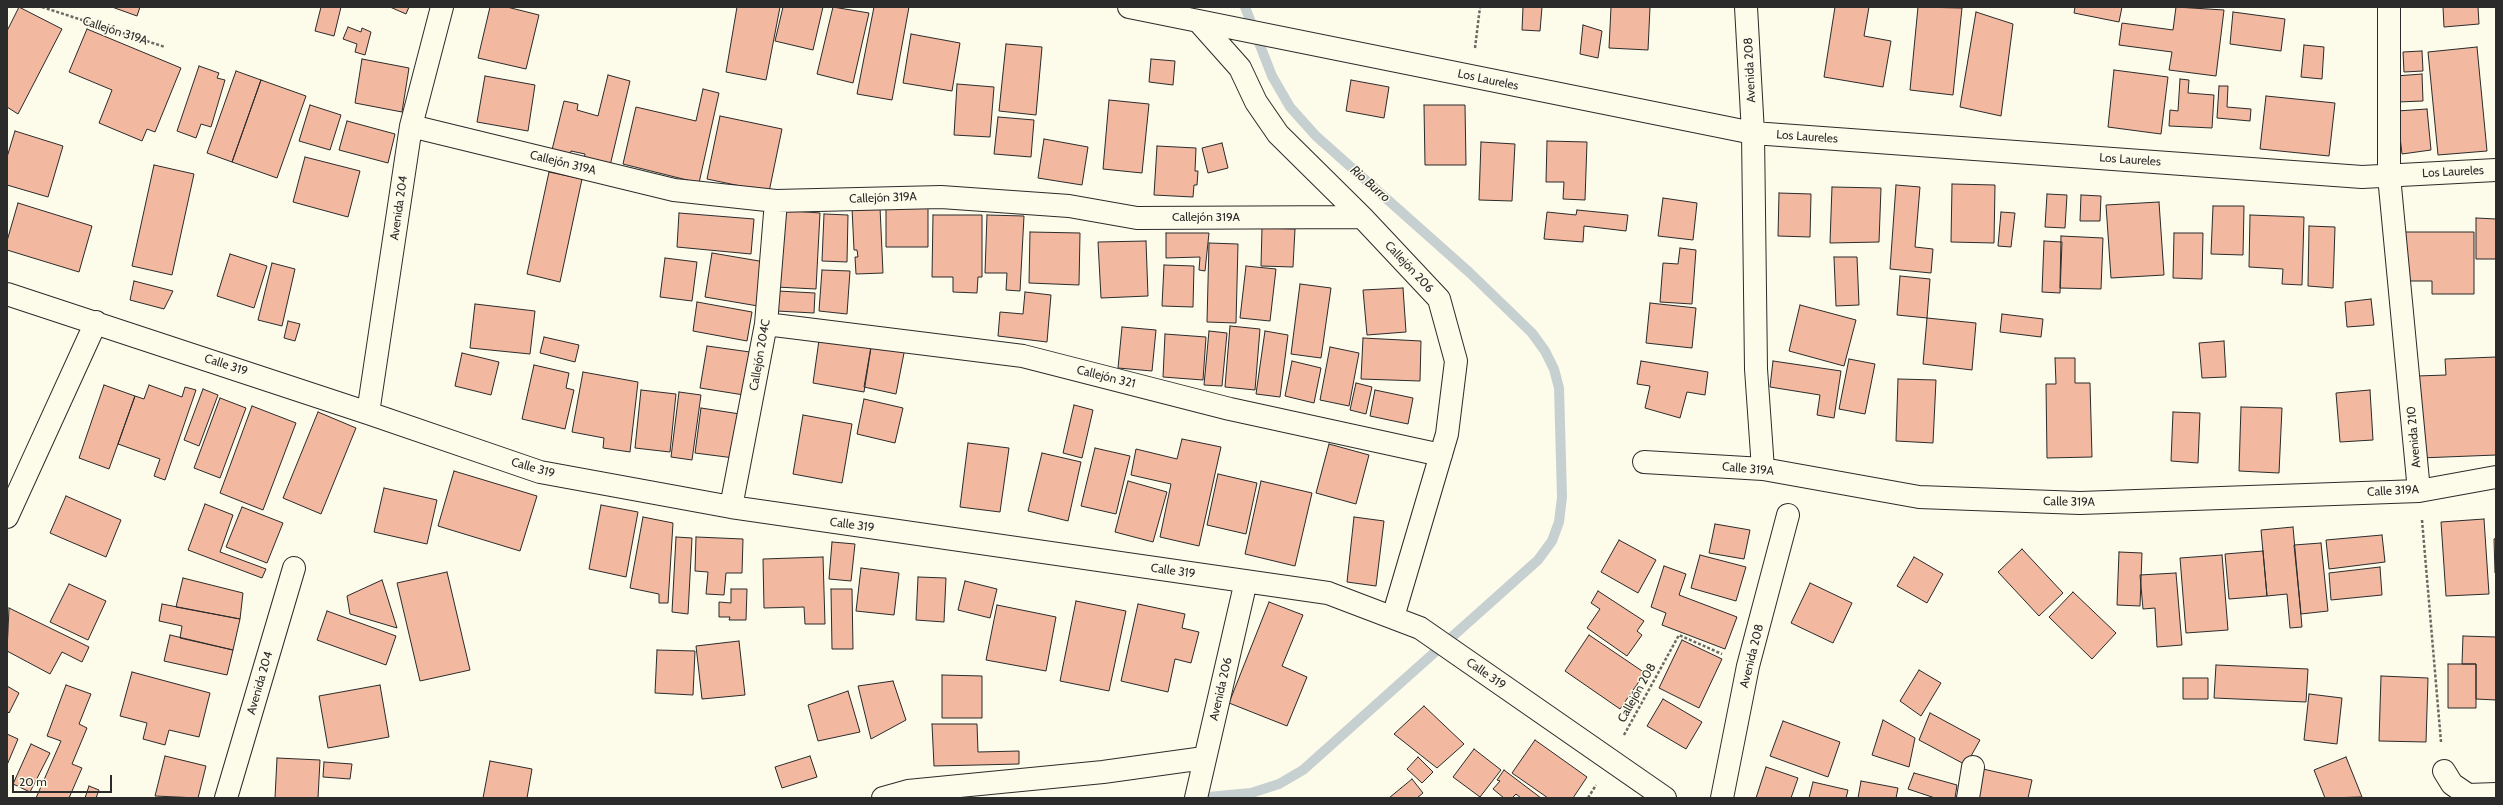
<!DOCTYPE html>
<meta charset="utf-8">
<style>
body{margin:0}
#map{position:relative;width:2503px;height:805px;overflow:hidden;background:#fdfbea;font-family:Cabin,sans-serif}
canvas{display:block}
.frame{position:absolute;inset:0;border:8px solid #2b2b2b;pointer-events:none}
.scale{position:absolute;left:12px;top:775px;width:100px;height:18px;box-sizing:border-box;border:2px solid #2b2b2b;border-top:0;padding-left:5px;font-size:12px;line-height:14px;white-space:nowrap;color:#2b2b2b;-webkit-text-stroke:3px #fdfbea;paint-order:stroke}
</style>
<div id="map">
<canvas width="2503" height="805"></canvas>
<div class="frame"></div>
<div class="scale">20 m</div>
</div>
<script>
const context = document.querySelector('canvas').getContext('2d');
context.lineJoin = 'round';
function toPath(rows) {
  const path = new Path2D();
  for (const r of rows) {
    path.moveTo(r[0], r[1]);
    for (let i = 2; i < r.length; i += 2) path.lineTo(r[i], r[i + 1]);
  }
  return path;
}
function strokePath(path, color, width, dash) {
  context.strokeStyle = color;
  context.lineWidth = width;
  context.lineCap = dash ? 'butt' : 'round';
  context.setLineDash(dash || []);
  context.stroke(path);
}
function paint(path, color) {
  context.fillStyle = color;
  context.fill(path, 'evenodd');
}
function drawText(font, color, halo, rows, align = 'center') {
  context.font = font + ' Cabin,sans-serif';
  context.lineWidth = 3;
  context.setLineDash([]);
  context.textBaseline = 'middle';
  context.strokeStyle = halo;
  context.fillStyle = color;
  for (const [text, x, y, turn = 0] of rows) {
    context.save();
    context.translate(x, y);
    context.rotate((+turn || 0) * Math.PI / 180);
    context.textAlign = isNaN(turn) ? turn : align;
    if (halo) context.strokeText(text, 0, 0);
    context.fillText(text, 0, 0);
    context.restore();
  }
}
const stream = toPath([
 [1197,798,1251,793,1279,784,1303,770,1538,560,1552,541,1559,522,1562,497,1559,388,1554,369,1545,351,1532,333,1470,273,1316,136,1290,107,1272,76,1245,7]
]);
const building = toPath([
 [19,7,62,29,18,114,7,107,7,31,19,7],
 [112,7,140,7,137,16,112,7],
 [321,7,341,7,334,36,315,31,321,7],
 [390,7,409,7,406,14,390,7],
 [490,7,507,7,539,15,526,69,478,58,490,7],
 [737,7,780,7,766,80,726,72,737,7],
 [783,7,823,7,813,50,775,41,783,7],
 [833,7,869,13,853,83,817,74,833,7],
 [874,7,909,7,892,100,857,94,874,7],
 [1523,7,1542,7,1540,31,1522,30,1523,7],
 [1611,7,1650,7,1648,50,1609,48,1611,7],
 [1835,7,1869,7,1864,36,1891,41,1883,87,1824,77,1835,7],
 [1918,7,1962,8,1953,95,1910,90,1918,7],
 [2075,7,2122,7,2119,22,2074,13,2075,7],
 [2176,7,2224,10,2216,76,2169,70,2172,52,2119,45,2122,23,2173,30,2176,7],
 [2443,7,2478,7,2479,24,2444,27,2443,7],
 [1976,12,2013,24,2001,116,1960,107,1976,12],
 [2233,12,2285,19,2281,51,2230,44,2233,12],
 [1583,25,1602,31,1598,58,1580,54,1583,25],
 [348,27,361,32,362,28,371,32,365,55,355,52,357,44,343,39,348,27],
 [87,29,181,68,155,132,147,129,142,141,99,123,112,90,69,72,87,29],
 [911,34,960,43,952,91,903,83,911,34],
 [1006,44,1042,47,1036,115,999,111,1006,44],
 [2304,45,2324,47,2322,79,2301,77,2304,45],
 [2477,47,2487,151,2438,155,2428,52,2477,47],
 [2422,51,2423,71,2404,72,2403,52,2422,51],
 [362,59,409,68,402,112,355,103,362,59],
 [1151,59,1175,61,1173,85,1149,82,1151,59],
 [199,66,219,73,217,78,225,80,211,127,201,124,196,138,177,131,199,66],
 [2114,70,2168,77,2161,134,2108,127,2114,70],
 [236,71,261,80,232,162,207,153,236,71],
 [2422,74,2423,101,2398,102,2396,76,2422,74],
 [608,75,630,81,609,170,583,163,585,154,571,151,569,158,551,154,564,101,578,104,577,110,598,116,608,75],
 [485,76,535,85,528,131,477,122,485,76],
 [2180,79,2189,80,2188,93,2214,95,2212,128,2169,126,2170,110,2178,111,2180,79],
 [261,80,306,96,277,178,232,162,261,80],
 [1351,80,1389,87,1384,118,1346,111,1351,80],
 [957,84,994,87,990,137,954,135,957,84],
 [2219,86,2228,86,2227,107,2251,109,2250,121,2217,118,2219,86],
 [703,89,719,93,699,183,623,164,636,107,696,121,703,89],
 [2266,96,2335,103,2329,156,2260,149,2266,96],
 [1109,100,1149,104,1142,173,1103,169,1109,100],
 [310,105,341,115,330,150,299,141,310,105],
 [1424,105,1465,105,1466,165,1425,165,1424,105],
 [2427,109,2431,150,2402,154,2397,111,2427,109],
 [720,116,782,129,769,192,707,179,720,116],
 [998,117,1034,120,1031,157,994,154,998,117],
 [347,121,395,134,388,163,339,150,347,121],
 [15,131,63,146,48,197,7,185,7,157,15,131],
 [1044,139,1088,147,1082,185,1038,178,1044,139],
 [1547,141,1587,142,1585,200,1563,199,1564,182,1546,182,1547,141],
 [1481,142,1515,144,1512,201,1479,200,1481,142],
 [1222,143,1228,168,1208,173,1202,148,1222,143],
 [1157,146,1196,148,1195,171,1198,171,1197,185,1194,185,1193,197,1154,195,1157,146],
 [305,157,360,171,348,217,293,202,305,157],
 [154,165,194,174,172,275,132,266,154,165],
 [549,172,582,179,560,282,527,274,549,172],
 [1952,184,1995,185,1994,243,1951,242,1952,184],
 [1896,185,1920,187,1915,247,1933,249,1931,273,1890,269,1896,185],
 [1832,187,1881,188,1879,242,1830,243,1832,187],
 [1779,193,1811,194,1810,237,1778,236,1779,193],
 [2047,194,2067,195,2065,228,2045,227,2047,194],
 [2081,195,2101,196,2100,221,2080,221,2081,195],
 [1663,198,1697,203,1693,240,1658,236,1663,198],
 [2159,202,2164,275,2111,278,2106,205,2159,202],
 [18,203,92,226,79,272,7,250,7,241,18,203],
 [2213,206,2244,206,2243,255,2211,254,2213,206],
 [880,207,883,273,856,274,855,257,858,257,857,250,854,250,852,208,880,207],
 [886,207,928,207,928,247,886,247,886,207],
 [780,210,820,213,816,289,776,287,780,210],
 [1577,210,1628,215,1626,231,1584,226,1583,242,1544,239,1547,212,1576,215,1577,210],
 [2001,212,2015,213,2011,247,1998,246,2001,212],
 [679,213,754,219,751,254,677,247,679,213],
 [824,214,848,215,847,262,822,261,824,214],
 [933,215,982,215,982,277,978,277,977,293,953,292,953,277,932,277,933,215],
 [987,215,1024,216,1020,291,1006,290,1007,273,985,273,987,215],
 [2250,215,2304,217,2302,285,2282,284,2283,269,2249,267,2250,215],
 [2476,218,2496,219,2496,259,2476,259,2476,218],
 [2309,226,2335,227,2333,288,2308,286,2309,226],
 [1262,228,1295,229,1293,267,1261,266,1262,228],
 [1030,232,1080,233,1079,285,1029,283,1030,232],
 [2405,232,2474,232,2474,294,2432,294,2432,281,2405,281,2405,232],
 [1166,233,1209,233,1205,271,1199,270,1200,257,1166,258,1166,233],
 [2174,233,2203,233,2202,279,2173,278,2174,233],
 [2061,236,2103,238,2101,289,2060,288,2061,236],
 [1146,241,1148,296,1101,298,1098,242,1146,241],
 [2044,241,2062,242,2060,293,2042,292,2044,241],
 [1209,243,1238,244,1236,323,1207,322,1209,243],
 [1680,248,1696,250,1692,304,1660,302,1663,263,1678,264,1680,248],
 [712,253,765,262,758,306,705,297,712,253],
 [230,254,267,266,254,308,217,296,230,254],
 [1834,257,1857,257,1859,305,1836,306,1834,257],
 [665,258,697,262,692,301,660,297,665,258],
 [272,263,295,269,282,326,258,320,272,263],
 [1164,265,1194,266,1193,307,1162,306,1164,265],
 [1246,266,1276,269,1270,321,1240,318,1246,266],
 [822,270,850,271,847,314,819,311,822,270],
 [1900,276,1930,279,1927,318,1897,315,1900,276],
 [134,281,173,291,164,309,130,300,134,281],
 [1300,284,1331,288,1321,358,1291,354,1300,284],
 [1403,288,1406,332,1367,335,1363,290,1403,288],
 [778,291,815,293,814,313,777,311,778,291],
 [1025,292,1051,295,1047,342,998,336,1000,312,1023,314,1025,292],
 [2371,299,2374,325,2347,327,2345,302,2371,299],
 [697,302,752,312,747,341,693,331,697,302],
 [1650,303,1696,308,1692,348,1646,343,1650,303],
 [475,304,535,311,530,354,470,348,475,304],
 [1800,305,1856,320,1844,366,1789,351,1800,305],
 [2002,314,2043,319,2041,337,2000,332,2002,314],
 [1927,318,1976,323,1972,370,1923,364,1927,318],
 [288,321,300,324,295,341,284,338,288,321],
 [1230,326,1260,329,1255,390,1225,387,1230,326],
 [1122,327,1156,330,1152,371,1118,368,1122,327],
 [1209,331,1227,333,1222,386,1204,385,1209,331],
 [1265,331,1288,335,1280,397,1256,394,1265,331],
 [820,333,872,341,864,392,813,383,820,333],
 [1165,334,1206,337,1203,380,1163,377,1165,334],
 [544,337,579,345,575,362,540,353,544,337],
 [1363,338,1421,341,1420,381,1361,379,1363,338],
 [872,341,905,348,896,394,864,387,872,341],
 [2224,341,2226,377,2202,378,2199,343,2224,341],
 [707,346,750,352,744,395,700,388,707,346],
 [1330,347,1359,353,1349,406,1320,400,1330,347],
 [462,353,499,362,491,395,455,386,462,353],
 [2496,357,2496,455,2420,458,2417,376,2446,375,2445,359,2496,357],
 [2055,358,2075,358,2075,383,2090,383,2092,457,2047,458,2046,384,2056,384,2055,358],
 [1849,359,1875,364,1865,414,1839,409,1849,359],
 [1292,361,1321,368,1314,403,1285,396,1292,361],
 [1641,361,1708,372,1705,395,1687,392,1680,418,1645,408,1650,386,1637,384,1641,361],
 [1773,361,1841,371,1834,418,1817,415,1820,395,1770,387,1773,361],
 [534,365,569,373,566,388,574,390,565,429,522,419,534,365],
 [583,372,638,382,630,452,603,448,604,438,572,432,583,372],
 [1898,379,1936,380,1933,443,1896,441,1898,379],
 [1356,383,1372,387,1366,414,1350,410,1356,383],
 [104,385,135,396,109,469,79,458,104,385],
 [149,385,182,397,185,387,196,390,165,480,154,476,160,459,118,444,135,396,144,399,149,385],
 [203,389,218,395,199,446,184,440,203,389],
 [641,390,676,394,670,452,635,448,641,390],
 [1375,390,1413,398,1408,424,1370,416,1375,390],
 [2370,390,2373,440,2340,442,2336,393,2370,390],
 [679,392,701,395,692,460,671,457,679,392],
 [220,398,246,408,220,478,194,468,220,398],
 [864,399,903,408,895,443,857,434,864,399],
 [1074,405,1093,410,1082,458,1063,453,1074,405],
 [252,406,296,423,263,510,220,493,252,406],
 [2241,407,2282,408,2279,473,2239,471,2241,407],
 [701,408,740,414,734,458,695,453,701,408],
 [318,412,356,428,321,514,283,498,318,412],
 [2173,412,2200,413,2198,463,2171,461,2173,412],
 [803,415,852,424,842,483,793,474,803,415],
 [1182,439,1221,447,1199,546,1160,537,1171,484,1131,475,1136,449,1177,459,1182,439],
 [968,443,1009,448,1000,512,960,507,968,443],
 [1329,444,1369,455,1356,504,1316,493,1329,444],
 [1095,448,1130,456,1116,514,1081,506,1095,448],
 [1042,453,1081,462,1068,521,1028,511,1042,453],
 [454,471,537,496,520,551,438,526,454,471],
 [1218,474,1257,483,1246,534,1207,525,1218,474],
 [1128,481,1167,492,1153,542,1115,532,1128,481],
 [1261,481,1312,493,1295,566,1245,554,1261,481],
 [384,488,437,500,427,544,374,532,384,488],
 [66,496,121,520,106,557,50,533,66,496],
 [205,504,233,515,220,552,266,569,262,578,188,550,205,504],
 [601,505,638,512,626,577,589,569,601,505],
 [242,507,283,523,267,563,226,547,242,507],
 [643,517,673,523,668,603,659,603,659,594,630,588,643,517],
 [1354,517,1384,521,1376,586,1347,582,1354,517],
 [2484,519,2489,594,2446,596,2441,522,2484,519],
 [1715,524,1750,530,1744,559,1709,553,1715,524],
 [2293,527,2302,627,2290,628,2287,594,2267,596,2261,530,2293,527],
 [2382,535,2385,562,2329,569,2326,540,2382,535],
 [676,537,692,538,688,614,672,612,676,537],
 [696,537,743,539,742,573,726,573,724,595,706,594,708,572,695,571,696,537],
 [2496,538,2496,573,2495,573,2494,539,2496,538],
 [1619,540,1656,560,1638,593,1601,572,1619,540],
 [832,542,855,544,851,581,829,579,832,542],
 [2321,543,2328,611,2301,614,2294,545,2321,543],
 [2022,549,2063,593,2039,616,1998,572,2022,549],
 [2263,551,2267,596,2229,599,2225,554,2263,551],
 [2119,552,2142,553,2140,606,2117,605,2119,552],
 [1700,555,1746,567,1736,601,1691,588,1700,555],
 [2222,555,2228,630,2186,633,2180,558,2222,555],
 [823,557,825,624,805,624,804,607,764,608,763,559,823,557],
 [1914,557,1943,574,1927,603,1897,586,1914,557],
 [1664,566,1686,574,1679,595,1737,617,1725,649,1662,625,1666,613,1651,607,1664,566],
 [2380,567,2382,595,2331,600,2329,573,2380,567],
 [861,568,899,573,894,615,856,611,861,568],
 [447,572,470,670,420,681,397,583,447,572],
 [2176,573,2182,645,2157,647,2155,608,2143,609,2140,575,2176,573],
 [918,577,946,578,944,622,916,620,918,577],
 [183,578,243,593,240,619,176,607,183,578],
 [382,580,383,583,397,628,350,614,347,596,382,580],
 [965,581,997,589,990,618,958,610,965,581],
 [1810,583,1852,603,1833,643,1791,623,1810,583],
 [69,584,106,601,88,640,50,622,69,584],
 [731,589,747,589,746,620,729,620,730,617,719,617,719,602,731,603,731,589],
 [831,589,852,589,853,649,832,649,831,589],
 [1598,591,1644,621,1637,631,1642,635,1627,656,1587,628,1600,609,1591,603,1598,591],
 [2073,592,2116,633,2092,659,2049,617,2073,592],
 [1076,601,1126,611,1109,691,1060,681,1076,601],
 [1269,602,1303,615,1282,666,1307,677,1287,726,1229,703,1269,602],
 [162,604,240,619,233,650,180,638,182,626,159,621,162,604],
 [1138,604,1185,614,1182,628,1199,632,1191,663,1175,659,1168,692,1121,681,1138,604],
 [997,605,1056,617,1046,671,986,660,997,605],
 [9,608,89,647,82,662,62,652,50,674,7,651,9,608],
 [327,611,396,636,386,665,317,640,327,611],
 [170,635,233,650,227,675,164,661,170,635],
 [1589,635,1645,673,1620,709,1565,671,1589,635],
 [2463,636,2496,637,2496,700,2476,699,2476,664,2462,664,2463,636],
 [1682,640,1722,659,1699,708,1659,688,1682,640],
 [739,641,745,695,702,699,696,646,739,641],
 [657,650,695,651,693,695,655,693,657,650],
 [2448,664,2476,664,2476,708,2448,708,2448,664],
 [2216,665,2308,669,2306,702,2214,698,2216,665],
 [1919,670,1941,683,1921,716,1900,701,1919,670],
 [132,672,210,693,199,737,169,730,165,745,143,739,147,723,120,716,132,672],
 [942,675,982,676,982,718,942,718,942,675],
 [2381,676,2428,678,2426,742,2379,741,2381,676],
 [2183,678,2208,678,2208,699,2183,699,2183,678],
 [893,681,906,720,871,739,858,686,893,681],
 [66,685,91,694,79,724,87,728,72,764,82,768,69,798,36,798,61,741,47,736,66,685],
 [380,685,389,737,328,748,319,696,380,685],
 [7,686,19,693,9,713,7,711,7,686],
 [848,691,860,732,818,741,808,705,848,691],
 [2309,694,2342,698,2337,744,2304,740,2309,694],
 [1663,699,1702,722,1686,749,1647,726,1663,699],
 [1424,706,1464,744,1437,768,1394,734,1424,706],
 [1930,713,1980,740,1966,765,1919,740,1930,713],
 [1883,720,1915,738,1909,767,1872,755,1883,720],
 [1783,721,1840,742,1828,777,1770,756,1783,721],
 [932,724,977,724,978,752,1019,751,1019,764,934,766,932,724],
 [7,734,18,739,7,765,7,734],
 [1535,740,1587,777,1573,798,1548,798,1512,773,1535,740],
 [31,744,50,753,30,792,13,784,31,744],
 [1474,749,1501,770,1480,797,1453,777,1474,749],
 [165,756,206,766,198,798,155,796,165,756],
 [810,756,817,777,782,788,775,767,810,756],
 [1418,757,1433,772,1422,783,1407,769,1418,757],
 [2346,757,2362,797,2325,798,2314,770,2346,757],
 [277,758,320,760,318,798,275,798,277,758],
 [490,761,532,769,527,798,483,798,490,761],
 [324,762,352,764,350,779,323,777,324,762],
 [1766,767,1798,778,1791,798,1756,798,1766,767],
 [1983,769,2032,780,2028,798,1977,798,1983,769],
 [1504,770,1541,798,1521,798,1516,794,1512,798,1504,798,1493,789,1500,781,1497,780,1504,770],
 [1914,773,1957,785,1955,798,1935,798,1908,789,1914,773],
 [1412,779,1423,793,1417,798,1389,798,1412,779],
 [1861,781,1898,788,1896,798,1858,798,1861,781],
 [1813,782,1848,790,1846,798,1809,798,1813,782],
 [89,786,99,790,96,798,85,798,89,786]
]);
const path = toPath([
 [42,7,165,47],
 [1475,48,1480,7],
 [2422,520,2441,742],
 [1624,735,1679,635,1722,654],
 [1588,798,1596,785]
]);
const street = toPath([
 [1129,7,1753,133,2362,177,2496,170],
 [1746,7,1753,133,1756,369,1763,469],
 [2389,7,2389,176,2419,491],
 [1199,22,1240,68,1256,102,1278,134,1362,217,1439,299,1456,361,1447,434,1393,617],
 [411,126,674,190,776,201,941,197,1069,206,1137,218,1362,217],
 [7,294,368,413,540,472,731,507,1328,593,1420,628,1665,798],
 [766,324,1023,356,1230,409,1441,455],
 [368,413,411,126,442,7],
 [1644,462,1763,469,1919,497,2080,503,2419,491,2496,477],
 [731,507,766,324,776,201],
 [7,517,96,322],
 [2444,771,2452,784,2468,795,2496,794],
 [226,798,294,568],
 [883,798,908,791,1103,772,1204,758],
 [1196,798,1246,581],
 [1722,798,1748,666,1788,515],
 [1968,798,1973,767]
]);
const streetNames = [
 ["Callejón 319A",115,31,18],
 ["Avenida 208",1750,70,-93],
 ["Los Laureles",1488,80,12],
 ["Los Laureles",1807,137,4],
 ["Los Laureles",2130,160,4],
 ["Callejón 319A",563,163,14],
 ["Los Laureles",2453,172,-3],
 ["Callejón 319A",883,198,-2],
 ["Avenida 204",399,208,-82],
 ["Callejón 319A",1206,217],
 ["Callejón 206",1409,267,47],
 ["Callejón 204C",760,355,-80],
 ["Calle 319",226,365,18],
 ["Callejón 321",1106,377,14],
 ["Avenida 210",2414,437,-95],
 ["Calle 319",533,468,16],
 ["Calle 319A",1748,469,5],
 ["Calle 319A",2393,491,-3],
 ["Calle 319A",2069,502,1],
 ["Calle 319",852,525,8],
 ["Calle 319",1173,571,8],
 ["Avenida 208",1752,656,-76],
 ["Calle 319",1486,674,35],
 ["Avenida 204",260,683,-74],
 ["Avenida 206",1221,689,-77],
 ["Callejón 208",1637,693,-61]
];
const waterNames = [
 ["Rio Burro",1370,184,41]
];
strokePath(stream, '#c7d0d0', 10);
paint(building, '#f2b8a0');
strokePath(building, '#2b2b2b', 1);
strokePath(street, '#2b2b2b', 24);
strokePath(path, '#6a6964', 2.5, [3, 2]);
strokePath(street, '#fdfbea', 22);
drawText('12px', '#2b2b2b', '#fdfbea', streetNames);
drawText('italic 13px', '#2b2b2b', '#fdfbea', waterNames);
</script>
